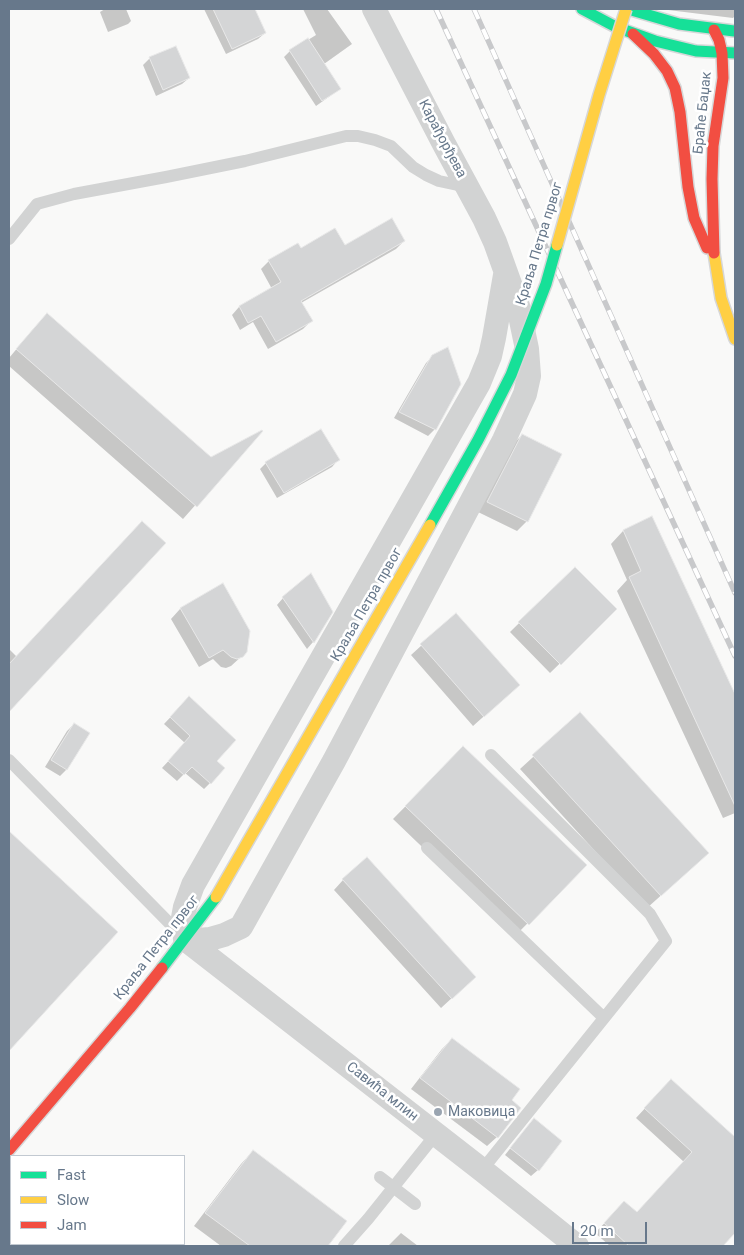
<!DOCTYPE html>
<meta charset="utf-8">
<style>
body{margin:0}
#map{position:relative;width:744px;height:1255px;overflow:hidden;background:#f9f9f8;font-family:Roboto,sans-serif}
canvas{display:block}
.frame{position:absolute;inset:0;border:10px solid #67788b;pointer-events:none}
.legend{position:absolute;left:10px;top:1155px;width:175px;height:90px;box-sizing:border-box;background:#fff;border:1px solid #c2c9d1;margin:0;padding:6px 9px;list-style:none;font-size:15px;color:#67788b}
.legend li{display:flex;align-items:center;gap:10px;height:25px}
.legend b{width:25px;border:1px solid #c2c9d1}
.scale{position:absolute;left:572px;top:1222px;width:75px;height:22px;box-sizing:border-box;border:2px solid #67788b;border-top:0;padding-left:6px;font-size:15px;line-height:18px;white-space:nowrap;color:#67788b;-webkit-text-stroke:4px #fff;paint-order:stroke}
</style>
<div id="map">
<canvas width="744" height="1255"></canvas>
<div class="frame"></div>
<ul class="legend">
<li><b style="height:6px;background:#16e098"></b>Fast</li>
<li><b style="height:6px;background:#ffcf43"></b>Slow</li>
<li><b style="height:6px;background:#f24e42"></b>Jam</li>
</ul>
<div class="scale">20 m</div>
</div>
<script>
const context = document.querySelector('canvas').getContext('2d');
context.lineJoin = 'round';
function paint(path, color) {
  context.fillStyle = color;
  context.fill(path, 'evenodd');
}
function toPath(rows) {
  const path = new Path2D();
  for (const r of rows) {
    path.moveTo(r[0], r[1]);
    for (let i = 2; i < r.length; i += 2) path.lineTo(r[i], r[i + 1]);
  }
  return path;
}
function strokePath(path, color, width, dash) {
  context.strokeStyle = color;
  context.lineWidth = width;
  context.lineCap = dash ? 'butt' : 'round';
  context.setLineDash(dash || []);
  context.stroke(path);
}
function drawText(font, color, halo, rows, align = 'center') {
  context.font = font + ' Roboto,sans-serif';
  context.lineWidth = 5;
  context.setLineDash([]);
  context.textBaseline = 'middle';
  context.strokeStyle = halo;
  context.fillStyle = color;
  for (const [text, x, y, turn = 0] of rows) {
    context.save();
    context.translate(x, y);
    context.rotate((+turn || 0) * Math.PI / 180);
    context.textAlign = isNaN(turn) ? turn : align;
    if (halo) context.strokeText(text, 0, 0);
    context.fillText(text, 0, 0);
    context.restore();
  }
}
const shadow = toPath([
 [105,9,126,9,131,21,128,24,108,32,100,12],
 [204,9,254,9,265,33,258,39,226,54],
 [303,9,327,9,352,44,324,64,340,89,316,106,284,57,290,51,316,35],
 [660,9,735,9,735,16,733,18],
 [175,47,189,78,182,84,156,96,143,65,150,58],
 [404,241,396,249,301,303,311,321,303,329,268,349,253,322,240,330,232,315,239,307,272,289,261,269,269,261,300,250],
 [35,327,211,458,260,432,183,519,9,366,9,358],
 [433,356,435,429,428,436,394,418,426,363],
 [522,435,561,455,527,521,517,531,478,512,512,445],
 [338,460,332,467,277,498,260,469,266,463],
 [652,518,735,697,735,813,723,818,617,591,627,580,611,544,623,531],
 [164,543,9,710,9,649,17,657],
 [575,568,616,609,550,673,510,632],
 [222,585,242,656,231,666,226,668,221,667,213,659,199,667,171,619,180,609],
 [283,598,331,612,313,642,307,649,277,605],
 [456,614,519,685,473,726,411,655],
 [183,704,215,761,210,783,204,789,185,773,177,781,162,768,185,743,164,724],
 [580,714,695,865,647,908,520,769],
 [74,724,88,733,66,770,60,776,45,767,67,731],
 [463,748,585,865,515,936,393,819],
 [9,833,117,932,9,1050],
 [343,880,465,986,441,1008,334,890],
 [452,1039,510,1100,497,1137,487,1146,411,1089,442,1049],
 [671,1080,735,1138,735,1232,722,1246,610,1246,595,1233,615,1212,637,1213,684,1162,636,1118],
 [528,1126,538,1170,531,1176,505,1155],
 [253,1151,346,1221,326,1246,221,1246,194,1226,241,1164],
 [401,1233,418,1246,388,1246]
]);
const building = toPath([
 [213,9,255,9,266,33,232,49,213,9],
 [308,38,341,89,322,101,289,50,308,38],
 [176,46,190,78,163,90,149,57,176,46],
 [392,218,405,241,301,301,313,321,276,342,261,316,248,323,239,306,281,282,268,260,298,243,301,248,335,228,345,245,392,218],
 [47,313,211,457,262,430,263,431,197,507,16,349,47,313],
 [448,347,461,384,436,430,399,412,432,355,448,347],
 [321,429,340,460,284,493,265,462,321,429],
 [522,434,562,454,528,522,487,502,522,434],
 [652,516,735,694,735,806,629,577,641,571,623,530,652,516],
 [142,521,166,543,9,712,9,664,142,521],
 [575,567,617,609,561,665,518,622,575,567],
 [311,573,333,612,314,643,282,597,311,573],
 [223,583,250,631,247,652,243,657,237,659,231,657,223,650,209,658,180,608,223,583],
 [456,613,520,685,484,717,420,644,456,613],
 [189,696,236,740,217,761,225,768,211,784,192,767,184,775,168,761,190,736,170,717,189,696],
 [580,712,709,853,661,896,532,755,580,712],
 [74,723,90,733,67,770,51,760,74,723],
 [463,746,587,865,529,925,405,806,463,746],
 [9,831,118,932,9,1051,9,831],
 [367,857,476,977,452,999,342,879,367,857],
 [452,1038,520,1089,512,1100,521,1108,498,1138,420,1078,452,1038],
 [671,1079,735,1137,735,1233,723,1246,629,1246,604,1223,624,1201,637,1212,692,1152,644,1108,671,1079],
 [534,1118,562,1141,539,1171,510,1148,534,1118],
 [253,1150,347,1221,328,1246,250,1246,205,1213,253,1150]
]);
const lane = toPath([
 [9,239,37,204,74,194,166,177,245,161,346,136,358,136,375,140,391,146,413,167,426,175,439,181,467,187],
 [9,760,183,937],
 [427,848,604,1018],
 [482,1170,666,941,650,914,491,755],
 [380,1177,415,1204],
 [344,1246,368,1219,436,1134]
]);
const street = toPath([
 [185,939,198,940,210,939,224,935,241,927,334,761,504,440,525,394,529,376,527,349,518,306,495,242,484,218,444,144,374,9],
 [185,939,183,918,185,907,193,885,479,383,490,356,494,338,505,275],
 [185,939,482,1170,577,1246]
]);
const fast = toPath([
 [582,9,616,27,655,41,696,51,735,53],
 [628,9,679,24,734,31],
 [162,968,216,897]
]);
const slow = toPath([
 [714,253,721,298,735,339]
]);
const jam = toPath([
 [633,34,654,54,667,71,675,88,680,112,688,187,694,218,707,248],
 [714,253,712,179,713,146,723,78,722,53,719,40,714,30],
 [9,1150,130,1008,162,968]
]);
const rail = toPath([
 [436,9,735,656],
 [474,9,735,593]
]);
const fastBridge = toPath([
 [430,525,478,440,511,375,546,284,557,245]
]);
const slowBridge = toPath([
 [557,245,599,95,626,9],
 [216,897,430,525]
]);
const markers = [
 [438,1112,5,"#9aa5b1"]
];
const streetNames = [
 ["Браће Баџак",703,113,-84],
 ["Карађорђева",442,139,62],
 ["Краља Петра првог",540,244,-73],
 ["Краља Петра првог",367,605,-60],
 ["Краља Петра првог",157,948,-52],
 ["Савића млин",382,1092,38]
];
const poiNames = [
 ["Маковица",448,1112]
];
paint(shadow, '#0003');
paint(building, '#d4d5d6');
strokePath(building, '#e8e8e8', 1);
strokePath(fast, '#d6d7d8', 14);
strokePath(slow, '#d6d7d8', 14);
strokePath(jam, '#d6d7d8', 14);
strokePath(lane, '#d2d3d3', 12);
strokePath(street, '#d2d3d3', 24);
strokePath(fast, '#16e098', 11);
strokePath(slow, '#ffcf43', 11);
strokePath(jam, '#f24e42', 11);
strokePath(rail, '#c8c9cb', 5.5);
strokePath(rail, '#fff', 4, [11]);
strokePath(fastBridge, '#d6d7d8', 14, []);
strokePath(slowBridge, '#d6d7d8', 14, []);
strokePath(fastBridge, '#16e098', 11);
strokePath(slowBridge, '#ffcf43', 11);
for (const [x, y, r, color] of markers) {
  const dot = new Path2D();
  dot.arc(x, y, r, 0, 2 * Math.PI);
  context.fillStyle = color;
  context.fill(dot);
  strokePath(dot, '#fff', 2);
}
drawText('14px', '#67788b', '#fff', streetNames);
drawText('14px', '#67788b', '#fff', poiNames, 'left');
</script>
